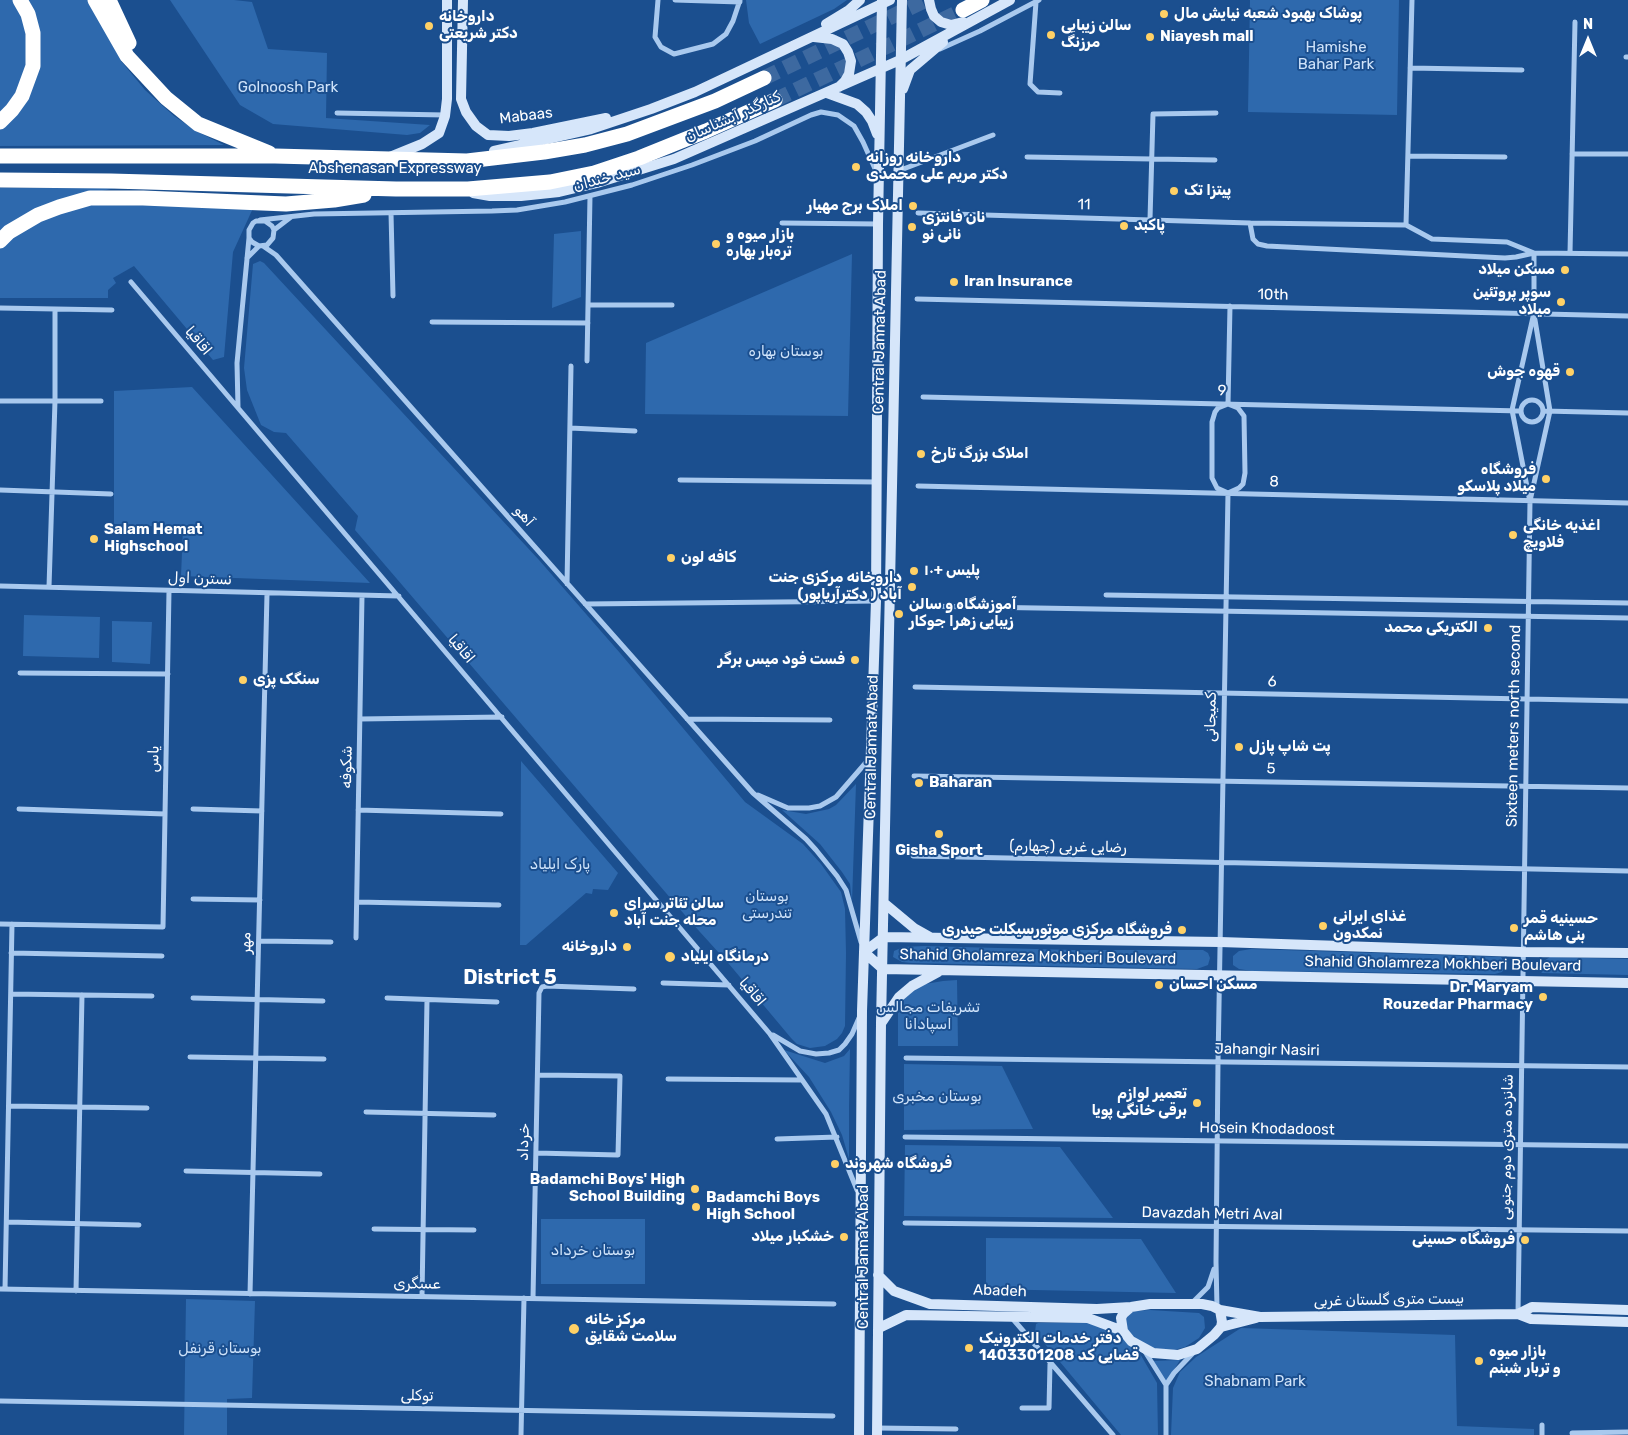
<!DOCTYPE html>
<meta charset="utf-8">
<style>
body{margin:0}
#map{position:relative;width:1628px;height:1435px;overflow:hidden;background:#1b4f8f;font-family:Rubik,sans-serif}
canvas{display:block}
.north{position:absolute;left:1563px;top:15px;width:50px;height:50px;-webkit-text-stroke:4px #1b4f8f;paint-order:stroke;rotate:0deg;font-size:14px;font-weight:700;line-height:20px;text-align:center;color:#fff}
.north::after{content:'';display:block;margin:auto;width:18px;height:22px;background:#fff;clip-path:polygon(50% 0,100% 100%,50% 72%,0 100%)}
</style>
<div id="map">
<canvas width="1628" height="1435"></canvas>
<div class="north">N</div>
</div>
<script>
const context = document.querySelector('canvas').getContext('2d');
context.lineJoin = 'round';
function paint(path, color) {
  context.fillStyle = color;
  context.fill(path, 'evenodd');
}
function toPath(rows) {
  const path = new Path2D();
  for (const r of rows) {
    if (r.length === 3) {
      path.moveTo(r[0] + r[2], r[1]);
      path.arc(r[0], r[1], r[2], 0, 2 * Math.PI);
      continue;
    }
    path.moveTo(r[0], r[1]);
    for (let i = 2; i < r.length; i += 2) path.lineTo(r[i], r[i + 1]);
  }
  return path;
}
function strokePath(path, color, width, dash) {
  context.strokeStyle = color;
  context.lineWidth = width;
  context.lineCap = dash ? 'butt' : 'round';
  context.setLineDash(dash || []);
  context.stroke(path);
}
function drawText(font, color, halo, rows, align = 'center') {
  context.font = font + ' Rubik,"Noto Naskh Arabic",sans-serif';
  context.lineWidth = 4;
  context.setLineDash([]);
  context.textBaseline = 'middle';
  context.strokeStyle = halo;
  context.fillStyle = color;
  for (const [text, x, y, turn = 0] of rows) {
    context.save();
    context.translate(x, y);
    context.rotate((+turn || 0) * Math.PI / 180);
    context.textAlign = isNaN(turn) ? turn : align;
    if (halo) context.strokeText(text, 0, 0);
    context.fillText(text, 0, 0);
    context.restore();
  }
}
const green = toPath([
 [0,0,15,0,28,29,25,82,0,114],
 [26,0,90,0,108,34,121,61,145,90,174,116,198,132,224,145,0,146,0,127,29,94],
 [170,0,234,0,252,2,268,49,327,53,326,118,430,125,420,133,407,135,273,124,240,105],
 [746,0,847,0,834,9,760,44,749,23],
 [1250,0,1399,0,1397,115,1248,112],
 [0,188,115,188,76,197,0,235],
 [81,205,254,206,233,252,224,357,213,360,134,266,113,278,116,283,108,290,108,298,0,298,0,248,25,227],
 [581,231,581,297,552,308,554,234],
 [852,254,848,416,645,414,646,343],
 [260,261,264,263,539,560,620,653,745,802,803,844,821,864,841,892,845,909,846,953,845,1026,842,1033,837,1039,825,1046,810,1048,797,1044,791,1038,729,964,690,921,355,530,358,516,286,433,274,432,261,425,247,390,244,368,253,264],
 [192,387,370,583,181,576,183,528,114,524,114,391],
 [24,615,100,617,99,658,23,656],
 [112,621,152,622,150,664,112,662],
 [521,761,618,873,608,890,593,889,592,894,586,893,526,945,520,945],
 [856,784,852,902,850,884,842,872,820,844,782,810,806,814,829,809,836,805],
 [924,946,1074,950,1203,950,1208,953,1210,958,1208,965,1197,969,911,963,902,962,893,957,894,951,903,947],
 [1251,949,1501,957,1504,962,1505,967,1502,972,1495,974,1252,971,1239,969,1233,965,1233,956,1239,951],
 [1550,957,1628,959,1628,975,1542,973,1538,968,1539,964],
 [957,980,958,1046,898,1046,898,1013,900,1002,918,987,925,984,943,981],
 [850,1049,849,1107,849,1159,842,1135,831,1112,809,1077,784,1050,825,1063,844,1056],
 [904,1064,1002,1066,1033,1129,904,1130],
 [905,1145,1060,1147,1113,1218,904,1216],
 [541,1219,645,1219,645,1284,541,1284],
 [986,1238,1141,1239,1176,1293,986,1289],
 [186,1299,255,1301,252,1398,227,1399,227,1435,184,1435],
 [1150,1310,1199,1313,1204,1317,1205,1328,1199,1338,1185,1347,1174,1350,1150,1348,1132,1338,1124,1323,1126,1316,1134,1311],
 [1038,1323,1093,1323,1118,1334,1127,1341,1139,1352,1157,1383,1158,1435,1121,1435,1035,1332,1036,1324],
 [1241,1328,1455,1335,1457,1426,1534,1429,1534,1435,1171,1435,1173,1388,1180,1372,1196,1357],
 [1180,1360,1166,1383,1152,1361]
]);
const highwayTunnel = toPath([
 [764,78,926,0],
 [775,100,963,10]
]);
const street = toPath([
 [658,0,655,37,661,47,674,54,713,44,726,34,733,21,740,0],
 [675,0,740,2],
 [1036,2,1030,84,1038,92,1060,93],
 [940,49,980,31,1039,0],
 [1626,57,1628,57],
 [1410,68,1522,70],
 [337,113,445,115],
 [1572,154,1628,154],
 [1408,156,1505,157],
 [1027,157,1215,160],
 [898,171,993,135],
 [391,213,393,296],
 [918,213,1250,223,1406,225,1432,239,1507,242,1534,253],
 [1150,219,1153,114,1216,113],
 [260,220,314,214,492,211,517,210,565,202,632,185,692,165,755,141,811,115,821,112,838,115,854,126,863,142,876,171],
 [782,223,878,224],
 [1250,223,1253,239,1258,244,1267,246,1505,258,1516,257,1534,253,1628,254],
 [1406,225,1412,0],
 [274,230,272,226,265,221,256,221,253,223,249,230,249,238,252,242,259,246,267,245,273,238,274,230,291,217],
 [263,246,276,255,753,793,806,839,816,850,837,876,846,890,861,942],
 [1570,253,1575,22],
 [247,258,259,246],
 [131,282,770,1034,826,1114,857,1190],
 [917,299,1628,316],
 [588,305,672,305],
 [0,308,112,310],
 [432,322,588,323],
 [587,361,590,196],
 [923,397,1521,411],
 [1532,411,11],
 [0,401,101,401],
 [1228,404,1238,408,1244,416,1245,473,1243,484,1239,488,1228,493,1217,488,1212,478,1212,422,1215,412,1218,408,1228,404],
 [1228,404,1230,306],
 [238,407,237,363,249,238],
 [1544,411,1628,413],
 [570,428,635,431],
 [680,480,877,482],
 [918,486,1628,503],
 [0,490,111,494],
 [1529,497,1512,410,1533,317],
 [567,584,571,366],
 [0,586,399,596],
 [49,587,55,401,55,309],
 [1106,595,1628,603],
 [585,604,876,601],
 [919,606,1628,618],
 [20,673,168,674],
 [915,687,1628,701],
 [360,719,502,717],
 [687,719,830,720],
 [914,776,1628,788],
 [758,795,788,808,809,808,820,806,836,797,869,759],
 [19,809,165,814],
 [193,809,262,811],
 [358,810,501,814],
 [913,856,1628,871],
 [193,899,260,900],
 [357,902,499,905],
 [0,924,163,927,169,591],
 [356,938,362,596],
 [259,941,331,942],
 [11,953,162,956],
 [663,983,729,985],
 [11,994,152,996],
 [193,998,323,1001],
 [387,998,497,1002],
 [773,1035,800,1051,816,1054,829,1053,839,1050,845,1044,852,1034,859,1018],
 [190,1057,324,1059],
 [906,1058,1628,1067],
 [668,1079,801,1080],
 [9,1106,147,1108],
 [366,1112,494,1115],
 [905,1137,1628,1146],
 [777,1139,837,1137],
 [536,1153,618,1155,620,1076,538,1075],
 [186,1171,320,1174],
 [7,1222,139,1225],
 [905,1223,1628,1231],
 [374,1229,474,1230],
 [0,1289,834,1304],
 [5,1289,12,924],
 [76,1291,82,995],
 [250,1294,267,594],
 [422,1296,427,1000],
 [533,1298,539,993,542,987,547,986,634,989],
 [1192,1303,1208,1287,1214,1269],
 [1217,1307,1216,1262,1218,1062,1228,493],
 [1518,1313,1530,501,1550,411,1534,314,1534,253],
 [1012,1318,1113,1435],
 [1144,1350,1166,1385,1166,1435],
 [1166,1385,1174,1373,1193,1353],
 [0,1401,833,1416],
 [1022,1408,1049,1408,1050,1364],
 [877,1428,956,1429],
 [1572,1433,1628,1432],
 [521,1435,524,1298],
 [1542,1435,1542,1425]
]);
const secondary = toPath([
 [463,0,461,99,466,112,476,126,488,135,509,136,533,133,606,118],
 [929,0,931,9,934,16,941,22,951,25,963,22],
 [826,24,849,10,860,0],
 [814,37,832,39,843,44,848,52,851,61,849,74,845,81,839,87],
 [903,89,910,70,943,42],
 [827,93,857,104,866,112,872,121,877,134],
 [494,151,591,129,651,109,695,92,890,0],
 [390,157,422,144,439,133,445,116,447,99,447,0],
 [473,193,490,196,521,196,559,192,597,183,674,159,900,60,1010,0],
 [884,903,914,928,930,937],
 [1628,953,1522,952,1220,942,884,937,864,952,883,969,1628,983],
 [882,1022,899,997,912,986,938,972],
 [878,1275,894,1291,930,1304,1097,1309,1131,1307,1150,1304,1202,1304,1212,1306,1220,1310,1222,1322,1221,1327,1214,1335,1197,1349,1178,1355,1153,1353,1131,1341,1123,1331,1121,1318,1123,1314,1131,1307],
 [1220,1310,1260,1317,1518,1314,1531,1319,1628,1322],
 [1518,1314,1532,1307,1628,1310],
 [1221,1327,1256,1318],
 [879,1328,906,1315,1088,1318,1123,1331],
 [859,1435,862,1011,876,601,878,224,882,0],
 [877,1435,881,1023,902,0]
]);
const highway = toPath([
 [95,0,127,56,166,98,198,124,269,153],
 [109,0,129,43],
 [963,10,982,0],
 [0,122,12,110,22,96,33,66,33,33,28,14,20,0],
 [0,156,275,156,467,161,544,152,585,145,627,134,715,101,764,78],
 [0,180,111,181,396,189,468,189,550,182,594,173,639,158,706,131,775,100],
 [0,241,9,232,38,215,59,207,90,198,143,198,286,204,334,200,364,195]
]);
const markers = [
 [1164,14,5,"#ffd166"],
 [429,26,5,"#ffd166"],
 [1051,35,5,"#ffd166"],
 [1150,37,5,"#ffd166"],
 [856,167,5,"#ffd166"],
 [1174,191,5,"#ffd166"],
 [913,206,5,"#ffd166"],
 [1124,226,5,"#ffd166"],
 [912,227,5,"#ffd166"],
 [716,244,5,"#ffd166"],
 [1565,270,5,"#ffd166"],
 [954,282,5,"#ffd166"],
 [1561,302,5,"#ffd166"],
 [1570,372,5,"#ffd166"],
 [921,454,5,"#ffd166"],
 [1546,479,5,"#ffd166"],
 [1513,535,5,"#ffd166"],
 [94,539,5,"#ffd166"],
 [671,558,5,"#ffd166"],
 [914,571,5,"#ffd166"],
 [912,587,5,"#ffd166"],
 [899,614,5,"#ffd166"],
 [1488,628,5,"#ffd166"],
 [855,660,5,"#ffd166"],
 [243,680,5,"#ffd166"],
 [1239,747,5,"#ffd166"],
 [919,783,5,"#ffd166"],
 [939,834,5,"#ffd166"],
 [614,913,5,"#ffd166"],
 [1323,926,5,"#ffd166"],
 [1514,928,5,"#ffd166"],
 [1182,930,5,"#ffd166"],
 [627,947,5,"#ffd166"],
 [670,957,6,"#ffd166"],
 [1159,985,5,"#ffd166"],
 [1543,997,5,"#ffd166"],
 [1197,1103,5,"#ffd166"],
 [835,1164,5,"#ffd166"],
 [695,1189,5,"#ffd166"],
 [696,1207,5,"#ffd166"],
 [844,1237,5,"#ffd166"],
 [1525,1240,5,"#ffd166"],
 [574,1329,6,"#ffd166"],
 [969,1348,5,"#ffd166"],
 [1479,1361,5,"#ffd166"]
];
const poiNames = [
 ["پوشاک بهبود شعبه نیایش مال",1174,14],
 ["داروخانه",439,17],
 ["دکتر شریعتی",439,34],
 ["سالن زیبایی",1061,26],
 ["مرزنگ",1061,43],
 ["Niayesh mall",1160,37],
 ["داروخانه روزانه",866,158],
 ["دکتر مریم علی محمدی",866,175],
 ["پیتزا تک",1184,191],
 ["املاک برج مهیار",903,206,"right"],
 ["نان فانتزی",922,218],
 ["نانی نو",922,235],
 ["پاکبد",1134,226],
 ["بازار میوه و",726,235],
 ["تره‌بار بهاره",726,252],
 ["مسکن میلاد",1555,270,"right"],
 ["Iran Insurance",964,282],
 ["سوپر پروتئین",1551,293,"right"],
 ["میلاد",1551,310,"right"],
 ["قهوه جوش",1560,372,"right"],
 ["املاک بزرگ تارخ",931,454],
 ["فروشگاه",1536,470,"right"],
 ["میلاد پلاسکو",1536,487,"right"],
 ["اغذیه خانگی",1523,526],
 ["فلاویچ",1523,543],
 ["Salam Hemat",104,530],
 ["Highschool",104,547],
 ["کافه لون",681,558],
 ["پلیس +۱۰",924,571],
 ["داروخانه مرکزی جنت",902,578,"right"],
 ["آباد ( دکترآریاپور)",902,595,"right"],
 ["آموزشگاه و سالن",909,605],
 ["زیبایی زهرا جوکار",909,622],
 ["الکتریکی محمد",1478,628,"right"],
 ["فست فود میس برگر",845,660,"right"],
 ["سنگک پزی",253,680],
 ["پت شاپ پازل",1249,747],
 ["Baharan",929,783],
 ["Gisha Sport",939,851,"center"],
 ["سالن تئاتر سرای",624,904],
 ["محله جنت آباد",624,921],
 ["غذای ایرانی",1333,917],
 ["نمکدون",1333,934],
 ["حسینیه قمر",1524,919],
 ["بنی هاشم",1524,936],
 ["فروشگاه مرکزی موتورسیکلت حيدری",1172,930,"right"],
 ["داروخانه",617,947,"right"],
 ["درمانگاه ایلیاد",681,957],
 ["مسکن احسان",1169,985],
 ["Dr. Maryam",1533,988,"right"],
 ["Rouzedar Pharmacy",1533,1005,"right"],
 ["تعمیر لوازم",1187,1094,"right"],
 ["برقی خانگی پویا",1187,1111,"right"],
 ["فروشگاه شهروند",845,1164],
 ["Badamchi Boys' High",685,1180,"right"],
 ["School Building",685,1197,"right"],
 ["Badamchi Boys",706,1198],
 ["High School",706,1215],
 ["خشکبار میلاد",834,1237,"right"],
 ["فروشگاه حسینی",1515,1240,"right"],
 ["مرکز خانه",585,1320],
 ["سلامت شقایق",585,1337],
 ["دفتر خدمات الکترونیک",979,1339],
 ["قضایی کد 1403301208",979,1356],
 ["بازار میوه",1489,1352],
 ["و تربار شبنم",1489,1369]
];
const parkNames = [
 ["Hamishe",1336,48],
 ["Bahar Park",1336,65],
 ["Golnoosh Park",288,88],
 ["بوستان بهاره",786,352],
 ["پارک ایلیاد",560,865],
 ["بوستان",767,897],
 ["تندرستی",767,914],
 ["تشریفات مجالس",928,1008],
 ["اسپادانا",928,1025],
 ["بوستان مخبری",937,1097],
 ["بوستان خرداد",593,1251],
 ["بوستان قرنفل",220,1349],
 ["Shabnam Park",1255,1382]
];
const streetNames = [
 ["Mabaas",526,116,-7],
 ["کنارگذر آبشناسان",733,117,-24],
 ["Abshenasan Expressway",395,169],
 ["سید خندان",607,178,-15],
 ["11",1084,205,1],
 ["10th",1273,295,1],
 ["اقاقیا",198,341,50],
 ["Central Jannat Abad",880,342,-89],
 ["9",1222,391,1],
 ["8",1274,482,1],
 ["آهو",524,516,49],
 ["نسترن اول",200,579,2],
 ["اقاقیا",461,649,50],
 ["6",1272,682,1],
 ["کمیجانی",1211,717,-89],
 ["Sixteen meters north second",1514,726,-89],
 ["Central Jannat Abad",872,747,-89],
 ["یاس",154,759,-89],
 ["شکوفه",347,767,-89],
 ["5",1271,769,1],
 ["رضایی غربی (چهارم)",1068,847,1],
 ["مهر",246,943,-89],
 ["Shahid Gholamreza Mokhberi Boulevard",1038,957,1],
 ["Shahid Gholamreza Mokhberi Boulevard",1443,964,1],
 ["اقاقیا",752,992,50],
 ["Jahangir Nasiri",1267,1050,1],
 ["Hosein Khodadoost",1267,1129,1],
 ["خرداد",524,1142,-88],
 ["شانزده متری دوم جنوبی",1507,1147,-89],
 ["Davazdah Metri Aval",1212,1214,1],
 ["Central Jannat Abad",864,1257,-90],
 ["عسگری",417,1284,1],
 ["Abadeh",1000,1291,2],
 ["بیست متری گلستان غربی",1389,1300,-1],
 ["توکلی",417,1396,1]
];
const districtNames = [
 ["District 5",510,978]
];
paint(green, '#2e69ad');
strokePath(highwayTunnel, '#3d69a0', 15, [15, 8]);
strokePath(street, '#a9c9ee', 5);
strokePath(secondary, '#d6e6fa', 10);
strokePath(highway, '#fff', 15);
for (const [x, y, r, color] of markers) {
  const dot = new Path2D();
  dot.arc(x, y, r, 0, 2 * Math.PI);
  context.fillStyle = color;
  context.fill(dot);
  strokePath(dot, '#1b4f8f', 2);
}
drawText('bold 15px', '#fff', '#1b4f8f', poiNames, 'left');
drawText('15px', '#cfe3fa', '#1b4f8f', parkNames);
drawText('15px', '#fff', '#1b4f8f', streetNames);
drawText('bold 20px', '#fff', '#1b4f8f', districtNames);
</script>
